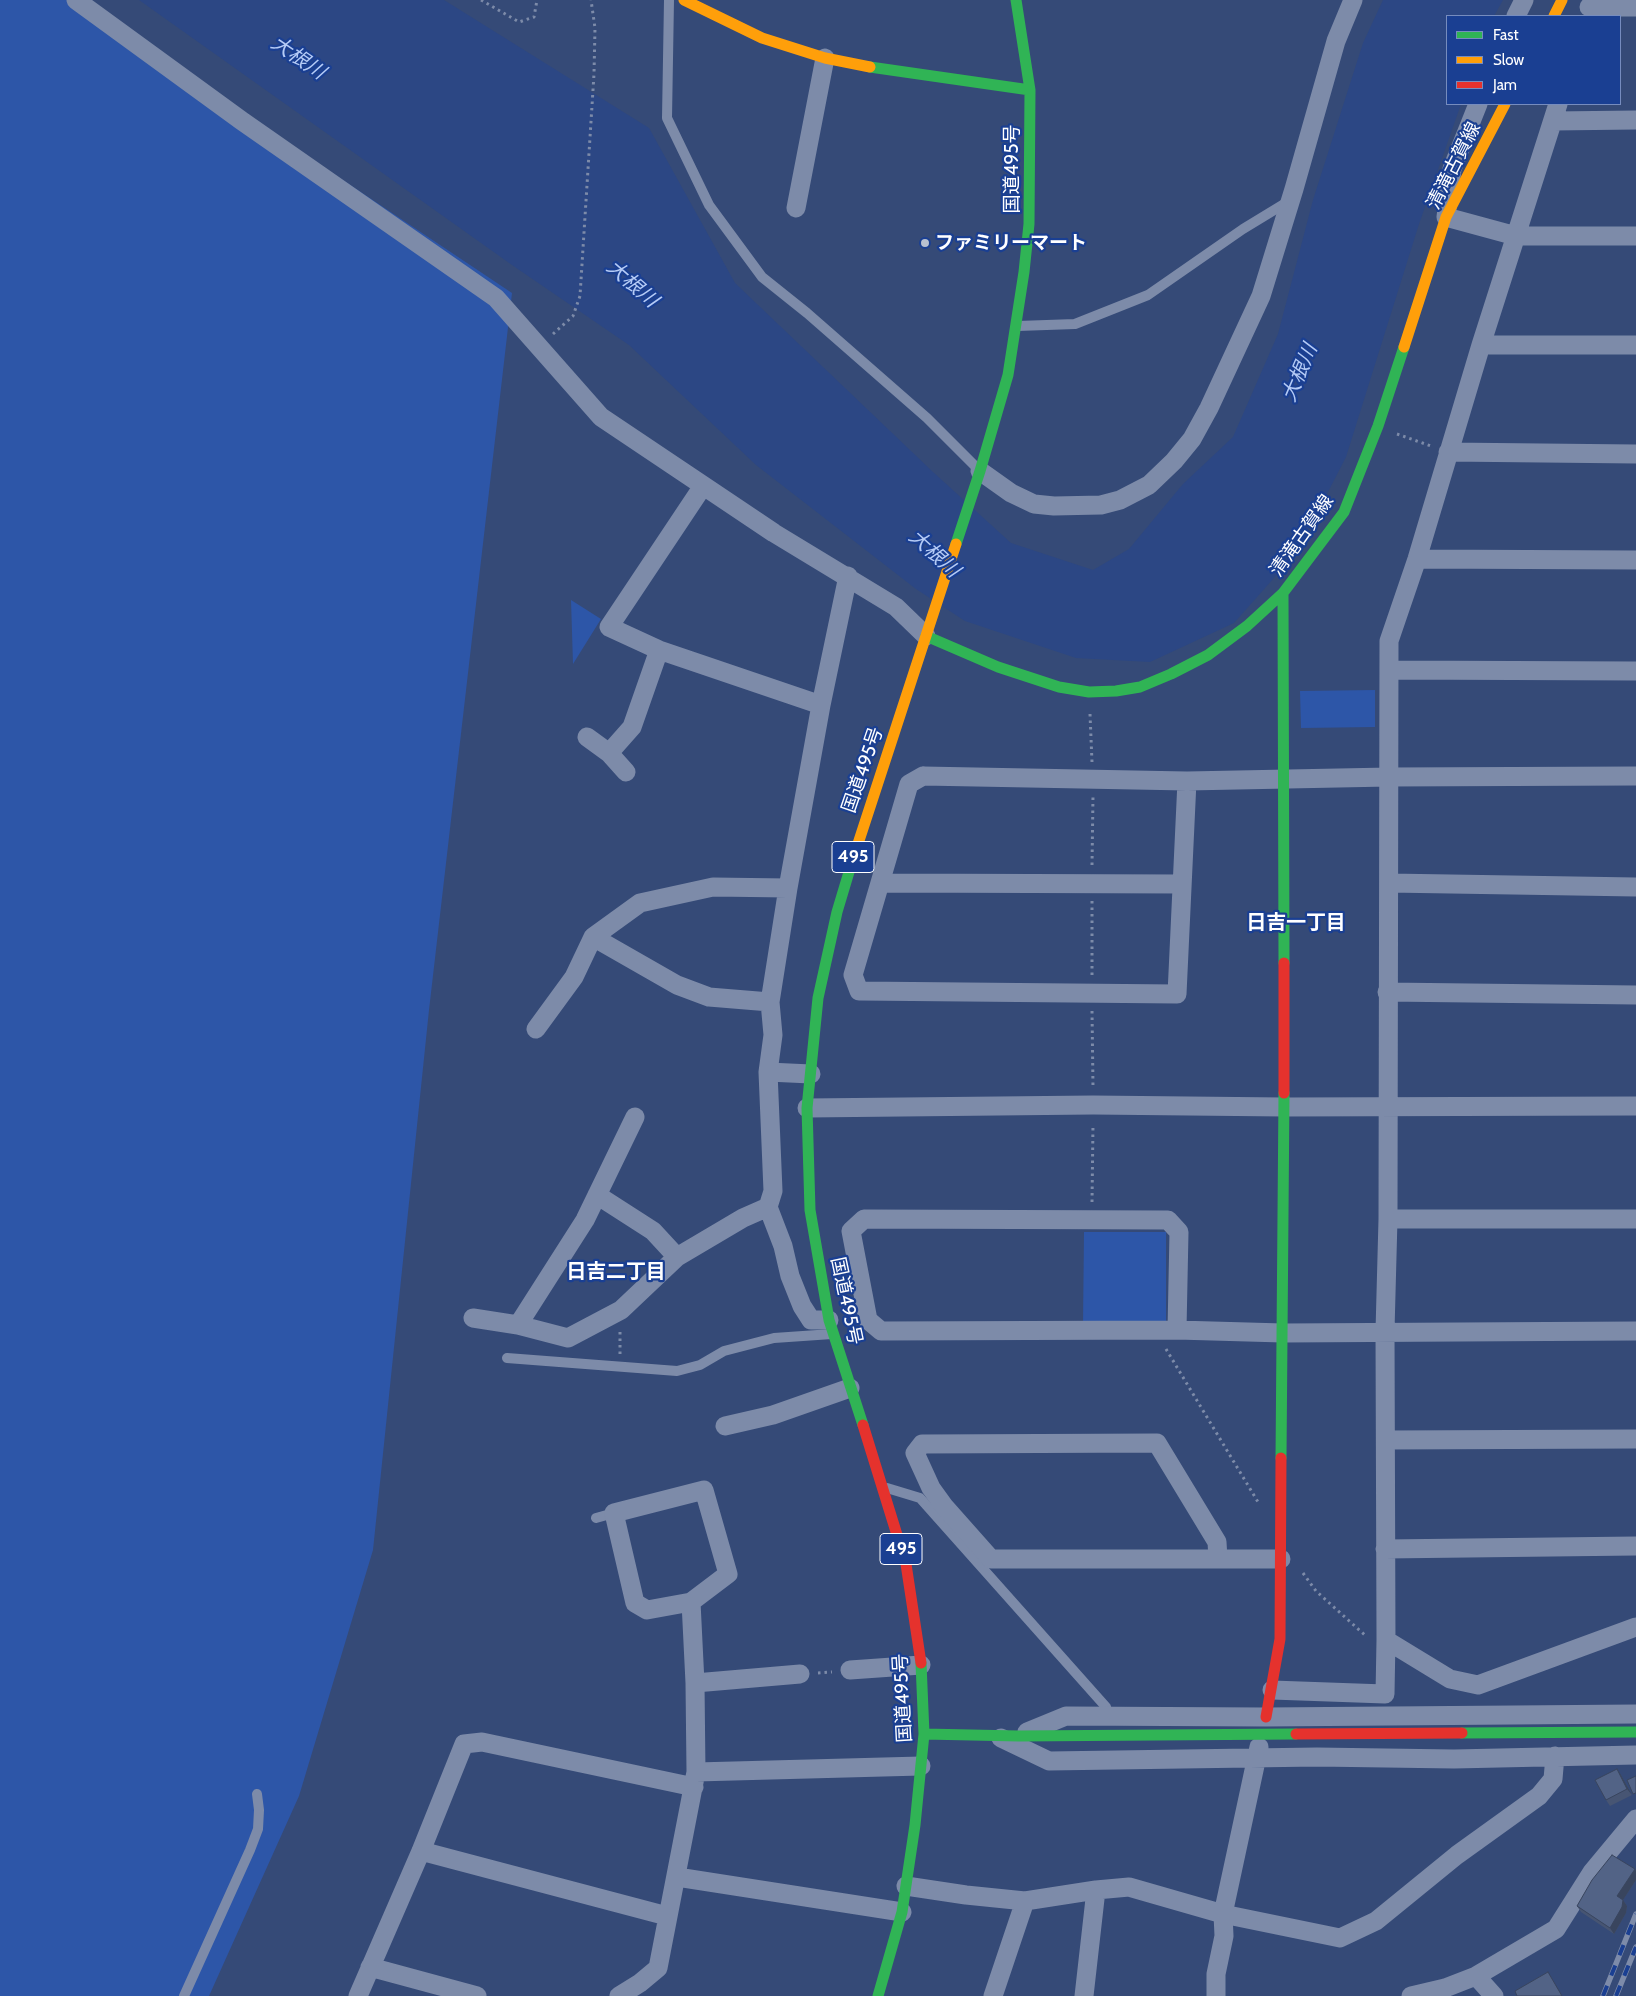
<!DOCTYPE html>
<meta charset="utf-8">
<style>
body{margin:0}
#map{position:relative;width:1636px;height:1996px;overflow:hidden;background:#354a77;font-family:Cabin,sans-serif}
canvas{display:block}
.legend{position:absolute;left:1446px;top:15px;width:175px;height:90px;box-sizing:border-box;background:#1a3f92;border:1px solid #768cbe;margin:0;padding:6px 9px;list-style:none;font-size:15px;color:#fff}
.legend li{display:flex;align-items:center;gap:10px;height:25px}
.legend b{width:25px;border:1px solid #768cbe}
</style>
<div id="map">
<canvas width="1636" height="1996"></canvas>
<ul class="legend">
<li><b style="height:6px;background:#30b455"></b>Fast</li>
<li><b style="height:6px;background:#ff9f0a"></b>Slow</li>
<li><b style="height:6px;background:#e5322d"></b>Jam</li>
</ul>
</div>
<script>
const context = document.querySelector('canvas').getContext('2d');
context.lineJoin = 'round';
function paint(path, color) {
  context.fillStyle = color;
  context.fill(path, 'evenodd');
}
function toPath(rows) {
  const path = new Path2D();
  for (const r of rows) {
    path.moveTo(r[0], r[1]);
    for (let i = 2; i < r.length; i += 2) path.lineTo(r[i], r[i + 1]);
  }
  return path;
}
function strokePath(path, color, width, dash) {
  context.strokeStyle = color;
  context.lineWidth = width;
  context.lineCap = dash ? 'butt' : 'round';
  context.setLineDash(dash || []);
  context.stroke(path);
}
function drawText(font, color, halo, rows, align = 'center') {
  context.font = font + ' Cabin,"Noto Sans JP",sans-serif';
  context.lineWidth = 4.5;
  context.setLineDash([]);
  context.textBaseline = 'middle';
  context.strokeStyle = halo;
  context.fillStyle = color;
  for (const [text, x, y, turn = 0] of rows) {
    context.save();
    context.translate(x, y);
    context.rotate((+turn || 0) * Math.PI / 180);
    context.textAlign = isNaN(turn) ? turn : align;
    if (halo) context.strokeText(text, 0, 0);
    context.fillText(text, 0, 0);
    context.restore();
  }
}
const green = toPath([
 [0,0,73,0,512,293,429,1010,373,1550,299,1796,209,1996,0,1996],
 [571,600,601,619,573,664],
 [1375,690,1375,727,1301,728,1300,691],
 [1084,1232,1166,1232,1166,1325,1083,1325]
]);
const water = toPath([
 [139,0,444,0,649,128,735,283,933,472,1011,543,1093,570,1129,549,1183,484,1233,437,1278,334,1313,200,1363,43,1383,0,1503,0,1494,16,1447,16,1447,104,1461,104,1419,224,1346,457,1297,552,1234,623,1150,662,1076,658,965,621,916,589,756,465,629,345,512,265]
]);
const path = toPath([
 [481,0,519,22,534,17,537,0],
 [553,334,573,316,580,296,594,74,595,28,591,0],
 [1397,434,1431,446],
 [1090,714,1092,762],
 [1092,865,1093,796],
 [1092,901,1092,975],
 [1092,1011,1093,1087],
 [1092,1202,1093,1124],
 [1166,1349,1258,1502],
 [620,1354,620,1330],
 [1303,1573,1316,1591,1367,1637],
 [818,1673,832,1672]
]);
const lane = toPath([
 [669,0,667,118,709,205,762,277,807,313,927,418,979,470],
 [1018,326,1075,324,1148,295,1243,229,1289,201],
 [507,1358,677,1371,700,1365,724,1351,774,1338,832,1334],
 [887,1488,920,1498,1106,1707,1109,1716],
 [596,1518,614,1513],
 [184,1996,250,1850,258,1829,259,1810,257,1794]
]);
const street = toPath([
 [76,0,242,121,496,298,601,417,774,533,896,607,926,636],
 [1589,7,1636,7],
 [1516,16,1524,0],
 [1478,104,1452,169,1446,217,1516,236,1636,236],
 [1553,121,1636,120],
 [796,208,825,58],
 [1481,345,1636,345],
 [1448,452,1636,454],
 [980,471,1011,493,1034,504,1054,506,1101,505,1120,500,1149,485,1174,461,1192,439,1209,408,1261,296,1294,189,1336,41,1353,0],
 [703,486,609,627,659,650,821,705],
 [1417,559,1636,560],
 [1389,670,1636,671],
 [587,737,609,753,626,772],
 [609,753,632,727,659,650],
 [923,776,1187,781,1177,994,859,991,853,975,909,784,923,776],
 [1187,781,1389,777,1636,776],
 [880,883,1182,884],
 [1389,883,1636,887],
 [788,888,713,887,640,903,593,937,677,985,709,997,770,1002,788,888,821,705,848,576],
 [1387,992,1636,995],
 [770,1002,773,1035,768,1072,773,1191,768,1207,783,1246,790,1276,802,1306,811,1320,829,1320],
 [536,1029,574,977,593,937],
 [768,1072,811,1074],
 [807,1108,1093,1105,1284,1107,1636,1106],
 [1388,1219,1636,1219],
 [677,1257,743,1218,768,1207],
 [473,1318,518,1325,585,1220,635,1117],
 [518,1325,568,1338,621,1310,677,1257,653,1231,597,1195],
 [1177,1330,1179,1232,1168,1220,864,1219,851,1231,868,1320,881,1331,1177,1330,1283,1333,1636,1331],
 [725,1426,773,1415,850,1388],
 [1386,1440,1636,1439],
 [1385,1549,1636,1546],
 [1218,1559,1217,1542,1157,1443,922,1444,915,1453,931,1488,944,1506,991,1559,1281,1559],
 [691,1602,647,1610,635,1603,614,1513,704,1490,728,1574,691,1602,695,1683],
 [1386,1640,1450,1679,1478,1685,1636,1627],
 [850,1670,921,1665],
 [1272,1690,1385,1694,1386,1640,1385,1331,1388,1219,1389,641,1417,559,1481,345,1558,104],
 [1027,1732,1066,1716,1266,1717,1636,1714],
 [1001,1738,1049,1761,1317,1757,1454,1759,1636,1755],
 [696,1772,921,1766],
 [421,1851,667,1916],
 [677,1877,902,1912],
 [906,1886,966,1895,1025,1901,1096,1890,1129,1887,1223,1914,1340,1938,1376,1921,1457,1855,1539,1796,1553,1779,1555,1756],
 [370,1967,477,1996],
 [1476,1976,1494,1996],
 [358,1996,421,1851,464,1744,482,1742,694,1787],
 [619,1996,640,1983,658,1968,696,1772,695,1683,800,1674],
 [993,1996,1025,1901],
 [1084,1996,1096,1890],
 [1216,1996,1216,1974,1224,1936,1223,1914,1259,1747],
 [1411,1996,1445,1988,1476,1976,1556,1929,1592,1872,1636,1819]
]);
const fast = toPath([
 [870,67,1030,90],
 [956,544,980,471,1008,375,1024,272,1029,224,1030,90,1016,0],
 [1283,593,1284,963],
 [926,636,998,667,1059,687,1089,692,1116,691,1140,687,1171,674,1208,655,1247,626,1283,593,1344,512,1378,426,1404,347],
 [852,862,837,912,818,998,807,1108,810,1210,829,1320,863,1425],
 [1281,1458,1284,1093],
 [1462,1733,1636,1732],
 [924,1734,1019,1736,1296,1734],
 [878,1996,902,1912,915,1825,924,1734,921,1663]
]);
const slow = toPath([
 [684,0,762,38,825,58,870,67],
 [1554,16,1562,0],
 [1404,347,1446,217,1505,104],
 [852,862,956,544]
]);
const jam = toPath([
 [1284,963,1284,1093],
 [863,1425,906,1564,921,1663],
 [1266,1717,1280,1639,1281,1458],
 [1296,1734,1462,1733]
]);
const rail = toPath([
 [1603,1996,1636,1914],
 [1616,1996,1636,1947]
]);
const wall = toPath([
 [1617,1769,1621,1775,1632,1795,1610,1806,1606,1800],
 [1635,1869,1636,1871,1636,1880,1623,1900,1627,1906,1626,1913,1614,1934,1581,1912,1577,1906]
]);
const shadedWall = toPath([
 [1617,1769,1621,1775,1632,1795,1627,1789],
 [1635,1869,1636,1871,1636,1880,1623,1900,1627,1906,1626,1913,1614,1934,1610,1928,1617,1896]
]);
const building = toPath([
 [1617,1769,1627,1789,1606,1800,1595,1780,1617,1769],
 [1636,1776,1636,1793,1633,1794,1627,1780,1636,1776],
 [1612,1855,1635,1869,1617,1896,1623,1900,1622,1907,1610,1928,1577,1906,1592,1880,1612,1855],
 [1548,1972,1562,1996,1517,1996,1515,1991,1548,1972]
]);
const markers = [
 [925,243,5,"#b8c0cf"]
];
const shields = [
 [853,857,42],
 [901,1549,42]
];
const shieldNames = [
 ["495",853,857],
 ["495",901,1549]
];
const streetNames = [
 ["清滝古賀線",1454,166,-63],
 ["国道495号",1012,169,-90],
 ["清滝古賀線",1302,536,-55],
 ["国道495号",863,770,-71],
 ["国道495号",846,1301,78],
 ["国道495号",903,1698,-93]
];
const poiNames = [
 ["ファミリーマート",935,243]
];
const waterNames = [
 ["大根川",298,58,34],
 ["大根川",632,284,41],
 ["大根川",1300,373,-67],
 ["大根川",934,554,42]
];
const neighbourhoodNames = [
 ["日吉一丁目",1296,923],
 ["日吉二丁目",616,1272]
];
paint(green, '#2d56a8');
paint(water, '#2c4784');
strokePath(path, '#7d8ba9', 3, [2.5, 4]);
strokePath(lane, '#7d8ba9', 10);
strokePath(street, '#7d8ba9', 19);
strokePath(fast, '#30b455', 11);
strokePath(slow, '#ff9f0a', 11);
strokePath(jam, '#e5322d', 11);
strokePath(rail, '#7d8ba9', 5.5);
strokePath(rail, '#1a3f92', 4, [11]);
paint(wall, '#475573');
paint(shadedWall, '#39455e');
paint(building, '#526386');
strokePath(building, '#39455e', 1);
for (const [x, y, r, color] of markers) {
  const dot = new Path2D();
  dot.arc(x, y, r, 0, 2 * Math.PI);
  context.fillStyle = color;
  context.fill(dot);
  strokePath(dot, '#1a3f92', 2);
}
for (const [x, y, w] of shields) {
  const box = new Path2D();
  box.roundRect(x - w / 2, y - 15.5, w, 31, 4);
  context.fillStyle = '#1a3f92';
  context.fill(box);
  strokePath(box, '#fff', 1);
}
drawText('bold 18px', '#fff', null, shieldNames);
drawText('19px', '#fff', '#1a3f92', streetNames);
drawText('bold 19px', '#fff', '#1a3f92', poiNames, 'left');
drawText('italic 20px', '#b5cbf6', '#1a3f92', waterNames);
drawText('bold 20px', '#fff', '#1a3f92', neighbourhoodNames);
</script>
